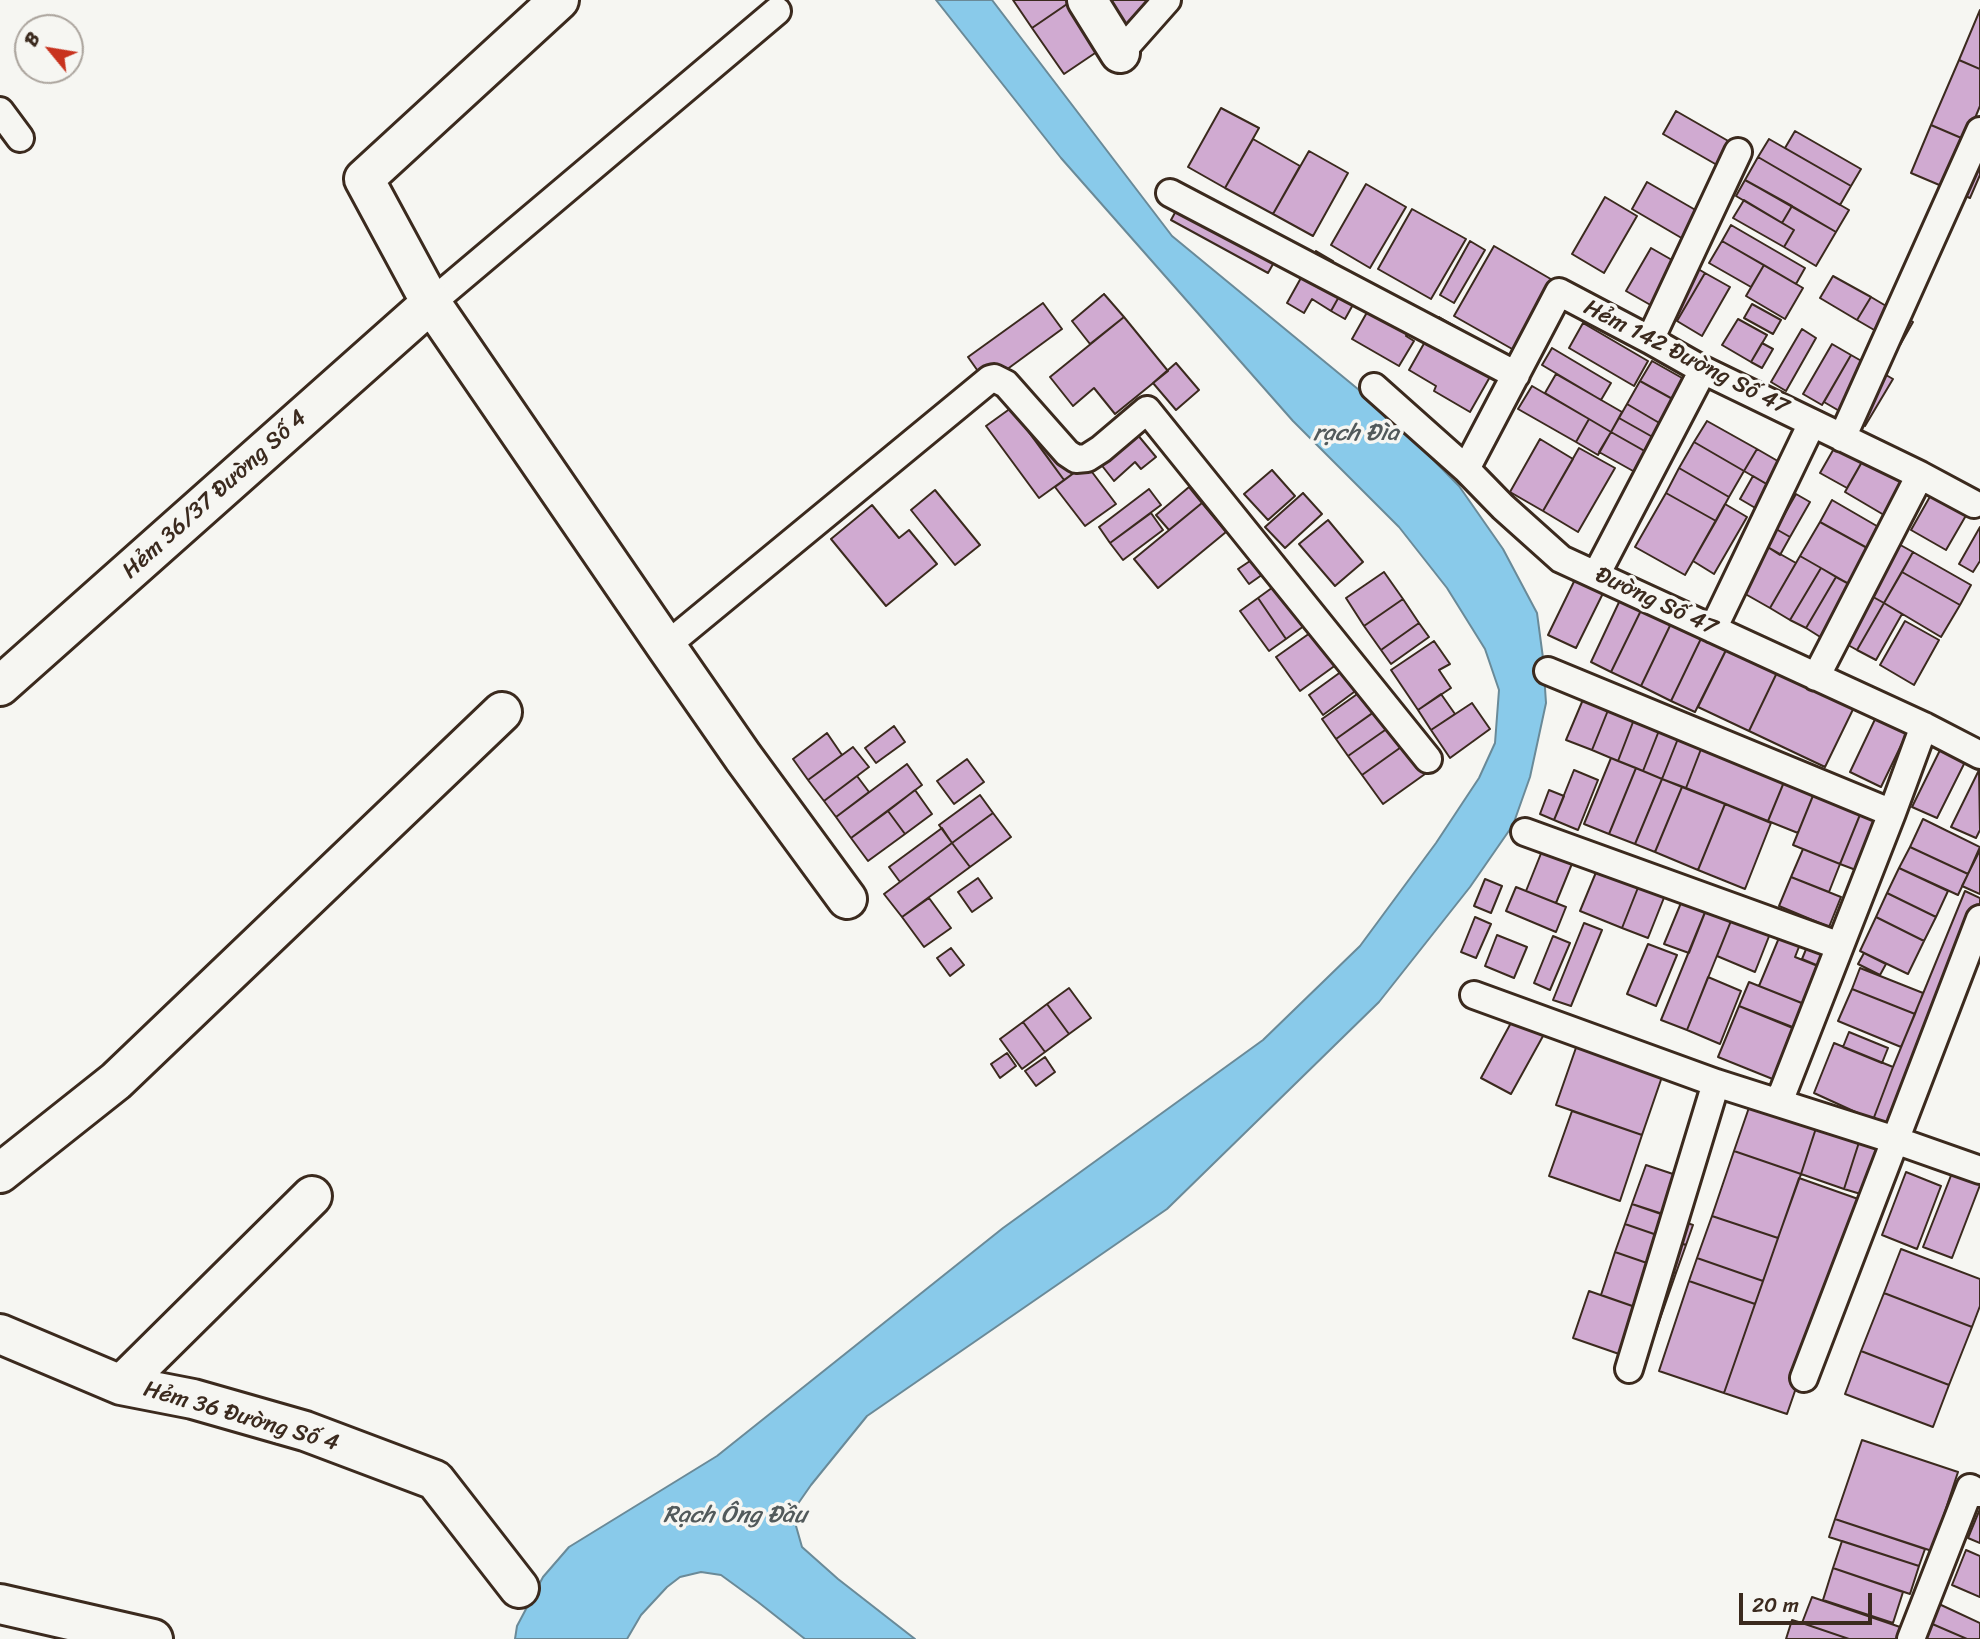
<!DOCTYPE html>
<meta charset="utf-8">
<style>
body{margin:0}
#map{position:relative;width:1980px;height:1639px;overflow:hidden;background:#f6f6f2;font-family:Sriracha,sans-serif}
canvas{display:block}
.north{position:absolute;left:14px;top:14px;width:70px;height:70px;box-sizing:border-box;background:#f6f6f2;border:2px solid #aba49d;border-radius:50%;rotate:300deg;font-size:19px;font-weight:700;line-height:28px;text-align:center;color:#3b2a1e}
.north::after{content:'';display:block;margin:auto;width:24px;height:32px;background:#c8321e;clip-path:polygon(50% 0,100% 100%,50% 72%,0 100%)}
.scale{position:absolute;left:1739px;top:1593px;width:133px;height:32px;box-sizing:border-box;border:4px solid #3b2a1e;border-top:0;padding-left:9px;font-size:21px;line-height:24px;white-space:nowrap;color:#3b2a1e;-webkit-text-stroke:5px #f6f6f2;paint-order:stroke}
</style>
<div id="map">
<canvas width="1980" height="1639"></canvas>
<div class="north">B</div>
<div class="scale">20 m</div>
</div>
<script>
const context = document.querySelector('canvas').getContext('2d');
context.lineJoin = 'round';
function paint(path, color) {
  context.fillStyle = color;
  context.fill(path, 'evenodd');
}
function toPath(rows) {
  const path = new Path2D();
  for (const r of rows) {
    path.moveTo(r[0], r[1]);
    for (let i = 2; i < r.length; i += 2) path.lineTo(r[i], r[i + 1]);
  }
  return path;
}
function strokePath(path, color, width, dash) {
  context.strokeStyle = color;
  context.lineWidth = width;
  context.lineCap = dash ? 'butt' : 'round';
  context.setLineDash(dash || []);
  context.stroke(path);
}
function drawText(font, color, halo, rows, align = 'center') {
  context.font = font + ' Sriracha,sans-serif';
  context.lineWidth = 7;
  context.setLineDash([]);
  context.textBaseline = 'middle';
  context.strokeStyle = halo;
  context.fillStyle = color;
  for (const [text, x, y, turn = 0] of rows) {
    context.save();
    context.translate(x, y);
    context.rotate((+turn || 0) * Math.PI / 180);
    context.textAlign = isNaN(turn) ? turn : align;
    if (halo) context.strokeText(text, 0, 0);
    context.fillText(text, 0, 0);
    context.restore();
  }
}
const water = toPath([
 [936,0,992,0,1172,236,1387,413,1459,486,1503,549,1537,613,1543,658,1546,703,1530,777,1513,825,1470,887,1379,1002,1167,1209,867,1416,811,1485,795,1508,796,1526,802,1547,838,1579,915,1639,805,1639,758,1602,721,1575,701,1572,680,1577,667,1587,641,1615,627,1639,515,1639,517,1626,543,1577,569,1547,717,1456,1003,1228,1263,1040,1360,946,1436,843,1479,778,1495,743,1499,690,1485,649,1447,588,1399,527,1293,421,1061,158,936,0]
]);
const building = toPath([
 [1013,0,1073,0,1032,28,1013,0],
 [1073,0,1110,43,1064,74,1032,28,1073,0],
 [1100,0,1160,0,1133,34,1100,0],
 [1980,10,1980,69,1959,60,1980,10],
 [1959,60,1980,69,1980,106,1966,140,1931,125,1959,60],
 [1221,108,1259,128,1225,188,1188,167,1221,108],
 [1676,111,1737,146,1724,169,1663,134,1676,111],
 [1931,125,1980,146,1980,175,1970,198,1911,173,1931,125],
 [1795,131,1861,169,1851,186,1785,148,1795,131],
 [1253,139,1300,166,1273,214,1225,188,1253,139],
 [1769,139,1851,186,1840,205,1758,157,1769,139],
 [1309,151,1348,173,1313,236,1273,214,1309,151],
 [1758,157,1849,210,1836,232,1745,180,1758,157],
 [1745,180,1792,206,1782,223,1736,196,1745,180],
 [1647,182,1718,223,1702,250,1632,209,1647,182],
 [1366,184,1406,207,1370,268,1331,245,1366,184],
 [1189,187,1286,241,1268,273,1171,220,1189,187],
 [1605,197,1637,216,1604,273,1572,254,1605,197],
 [1744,200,1794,230,1784,247,1733,218,1744,200],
 [1792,206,1836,232,1816,266,1784,247,1794,230,1782,223,1792,206],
 [1412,209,1466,239,1431,299,1378,269,1412,209],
 [1731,225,1805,268,1796,284,1722,241,1731,225],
 [1470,241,1485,250,1454,303,1440,295,1470,241],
 [1722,241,1764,265,1751,287,1709,263,1722,241],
 [1494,246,1561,285,1521,354,1454,316,1494,246],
 [1651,248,1679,264,1654,307,1626,291,1651,248],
 [1316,251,1333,261,1331,266,1350,277,1331,311,1312,299,1304,313,1287,303,1316,251],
 [1681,259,1705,273,1677,321,1654,307,1681,259],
 [1764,265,1803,288,1785,319,1746,296,1764,265],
 [1705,273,1730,287,1702,336,1677,321,1705,273],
 [1833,276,1871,297,1857,320,1820,298,1833,276],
 [1350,277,1364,285,1345,319,1331,311,1350,277],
 [1379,291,1419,314,1406,336,1414,341,1399,366,1352,339,1379,291],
 [1104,294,1124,317,1090,344,1072,321,1104,294],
 [1871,297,1913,322,1900,345,1857,320,1871,297],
 [1043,303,1062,329,987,384,968,357,1043,303],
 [1752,304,1781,320,1773,334,1744,318,1752,304],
 [1124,317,1168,371,1115,414,1094,388,1073,406,1050,377,1124,317],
 [1439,317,1503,354,1470,412,1434,391,1436,386,1409,370,1439,317],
 [1738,319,1767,335,1751,362,1722,345,1738,319],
 [1583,323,1648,361,1634,386,1569,348,1583,323],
 [1802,329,1816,338,1786,391,1771,382,1802,329],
 [1762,343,1773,349,1762,368,1751,362,1762,343],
 [1832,344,1851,355,1822,405,1803,394,1832,344],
 [1552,348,1611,383,1601,400,1542,365,1552,348],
 [1851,355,1893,379,1865,426,1824,402,1851,355],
 [1652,361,1698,387,1687,407,1640,381,1652,361],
 [1176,363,1199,390,1176,410,1153,383,1176,363],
 [1556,374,1622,412,1611,432,1545,393,1556,374],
 [1640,381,1687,407,1673,431,1627,404,1640,381],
 [1532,386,1589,419,1576,442,1518,409,1532,386],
 [1627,404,1673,431,1665,444,1619,418,1627,404],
 [1044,406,1086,464,1064,480,1022,422,1044,406],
 [1011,408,1064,480,1039,498,986,426,1011,408],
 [1619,418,1665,444,1657,458,1611,432,1619,418],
 [1589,419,1611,432,1598,455,1576,442,1589,419],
 [1707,421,1757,449,1744,471,1694,442,1707,421],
 [1132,428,1156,457,1141,469,1135,462,1114,481,1096,458,1132,428],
 [1844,431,1871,446,1847,488,1820,473,1844,431],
 [1611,432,1662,461,1651,481,1599,452,1611,432],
 [1540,439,1573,459,1543,511,1510,492,1540,439],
 [1694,442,1744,471,1729,497,1679,468,1694,442],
 [1871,446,1910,468,1884,515,1845,492,1871,446],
 [1579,448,1615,468,1578,532,1543,511,1579,448],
 [1757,449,1795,471,1782,493,1744,471,1757,449],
 [1086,464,1116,504,1085,526,1055,487,1086,464],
 [1679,468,1729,497,1716,521,1666,493,1679,468],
 [1272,470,1295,496,1268,520,1244,494,1272,470],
 [1753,476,1782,493,1769,516,1740,499,1753,476],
 [1189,487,1202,503,1169,530,1156,515,1189,487],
 [1149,489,1161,505,1110,543,1099,527,1149,489],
 [935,490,980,545,955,565,911,510,935,490],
 [1303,493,1322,514,1285,548,1265,527,1303,493],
 [1666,493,1716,521,1685,575,1635,547,1666,493],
 [1932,493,1968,512,1946,550,1911,530,1932,493],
 [1796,494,1810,502,1790,537,1776,529,1796,494],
 [1832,500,1882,529,1869,549,1820,522,1832,500],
 [1202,503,1226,532,1158,588,1134,559,1202,503],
 [1725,504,1747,517,1714,574,1693,561,1725,504],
 [872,505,899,538,909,530,937,564,886,606,831,539,872,505],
 [1151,513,1163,530,1123,560,1110,543,1151,513],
 [1328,520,1363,562,1335,586,1299,544,1328,520],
 [1820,522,1869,549,1849,584,1800,556,1820,522],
 [1980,527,1980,561,1973,572,1959,564,1980,527],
 [1776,529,1790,537,1780,555,1766,546,1776,529],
 [1895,542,1913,552,1884,603,1866,593,1895,542],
 [1766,546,1796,563,1770,608,1740,591,1766,546],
 [1913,552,1971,585,1960,605,1902,572,1913,552],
 [1800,556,1821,568,1790,620,1770,608,1800,556],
 [1256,557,1266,572,1249,584,1238,569,1256,557],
 [1585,559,1613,573,1576,648,1548,635,1585,559],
 [1821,568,1836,577,1806,628,1790,620,1821,568],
 [1384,572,1403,599,1364,626,1346,598,1384,572],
 [1902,572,1960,605,1941,637,1884,603,1902,572],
 [1836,577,1849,584,1825,640,1806,628,1836,577],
 [1280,582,1308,623,1286,639,1258,598,1280,582],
 [1628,583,1649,594,1611,672,1591,662,1628,583],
 [1866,593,1884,603,1857,650,1839,640,1866,593],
 [1649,594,1679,607,1641,686,1611,672,1649,594],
 [1258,598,1286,639,1269,651,1240,611,1258,598],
 [1403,599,1419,623,1381,650,1364,626,1403,599],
 [1884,603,1902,614,1876,660,1857,650,1884,603],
 [1679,607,1709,622,1671,701,1641,686,1679,607],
 [1327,621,1351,654,1300,691,1276,657,1327,621],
 [1905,621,1939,640,1914,685,1880,665,1905,621],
 [1709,622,1734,634,1695,712,1671,701,1709,622],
 [1419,623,1429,637,1391,664,1381,650,1419,623],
 [1734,634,1784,658,1749,731,1698,707,1734,634],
 [1434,641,1450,664,1439,670,1451,688,1418,710,1391,670,1434,641],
 [1360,658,1373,678,1323,715,1309,695,1360,658],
 [1784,658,1860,695,1825,767,1749,731,1784,658],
 [1377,680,1391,700,1336,739,1322,719,1377,680],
 [1590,683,1615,693,1592,750,1566,740,1590,683],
 [1615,693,1640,704,1618,761,1592,750,1615,693],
 [1441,694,1455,714,1431,730,1418,710,1441,694],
 [1472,703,1490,729,1450,758,1431,730,1472,703],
 [1385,704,1398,721,1348,756,1336,739,1385,704],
 [1640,704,1666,713,1643,771,1618,761,1640,704],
 [1666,713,1685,721,1662,779,1643,771,1666,713],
 [1878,713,1909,729,1881,787,1850,772,1878,713],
 [1398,721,1411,740,1362,775,1348,756,1398,721],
 [1685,721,1708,731,1686,788,1662,779,1685,721],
 [894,726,905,742,876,763,865,748,894,726],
 [1708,731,1791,765,1768,821,1686,788,1708,731],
 [827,733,842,755,808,780,793,759,827,733],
 [1411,740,1432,769,1383,804,1362,775,1411,740],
 [1944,742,1969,754,1937,818,1912,807,1944,742],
 [853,747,869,767,824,801,808,780,853,747],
 [1611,758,1636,768,1609,834,1584,824,1611,758],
 [967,759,984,782,954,804,937,781,967,759],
 [907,764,922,785,851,838,836,817,907,764],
 [1791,765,1821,776,1798,833,1768,821,1791,765],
 [1636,768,1662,779,1635,844,1609,834,1636,768],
 [1574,770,1598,780,1578,830,1554,820,1574,770],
 [1979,770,1980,830,1976,838,1951,827,1979,770],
 [857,776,869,792,836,817,824,801,857,776],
 [1821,776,1868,795,1840,864,1793,845,1821,776],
 [1662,779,1682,787,1655,852,1635,844,1662,779],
 [1682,787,1725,804,1698,870,1655,852,1682,787],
 [915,790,932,814,905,834,888,811,915,790],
 [1549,790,1564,796,1554,820,1540,814,1549,790],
 [980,795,993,813,952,843,939,825,980,795],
 [1868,795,1896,807,1869,875,1840,864,1868,795],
 [1725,804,1771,823,1745,889,1698,870,1725,804],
 [888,811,905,834,868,861,851,838,888,811],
 [993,813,1011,837,970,867,952,843,993,813],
 [1923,819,1980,847,1968,874,1910,847,1923,819],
 [942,828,952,843,900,882,889,867,942,828],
 [1550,831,1580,844,1556,903,1526,891,1550,831],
 [952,843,970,867,902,917,884,894,952,843],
 [1910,847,1968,874,1958,895,1899,868,1910,847],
 [1803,849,1840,864,1829,892,1791,877,1803,849],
 [1980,850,1980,894,1962,886,1980,850],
 [1604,853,1645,870,1622,928,1580,911,1604,853],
 [1899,868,1948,891,1936,917,1887,893,1899,868],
 [1645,870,1671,880,1648,938,1622,928,1645,870],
 [1791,877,1841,897,1829,927,1779,906,1791,877],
 [978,878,992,898,972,912,958,892,978,878],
 [1485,879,1502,886,1491,913,1474,906,1485,879],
 [1688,886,1712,895,1689,953,1664,944,1688,886],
 [1516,887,1566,907,1556,932,1506,911,1516,887],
 [1965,891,1980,898,1980,907,1894,1126,1873,1120,1893,1067,1965,891],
 [1887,893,1936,917,1924,941,1876,917,1887,893],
 [1712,895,1737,906,1687,1030,1661,1020,1712,895],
 [929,898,951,928,924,947,902,917,929,898],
 [1737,906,1775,921,1755,972,1717,956,1737,906],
 [1475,917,1491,924,1476,958,1461,952,1475,917],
 [1876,917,1924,941,1908,974,1860,951,1876,917],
 [1786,921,1806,929,1795,957,1833,972,1817,1009,1759,986,1786,921],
 [1584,923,1602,930,1571,1006,1553,1000,1584,923],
 [1814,930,1833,972,1802,959,1814,930],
 [1497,935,1527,947,1514,978,1485,966,1497,935],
 [1553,936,1570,943,1550,990,1534,983,1553,936],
 [1648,944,1677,955,1656,1006,1627,994,1648,944],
 [951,948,964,965,950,976,937,958,951,948],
 [1864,953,1886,964,1880,975,1858,964,1864,953],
 [1860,968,1923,993,1915,1014,1852,989,1860,968],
 [1708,977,1741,991,1720,1044,1687,1030,1708,977],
 [1749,982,1804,1004,1795,1028,1739,1006,1749,982],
 [1069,988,1091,1018,1069,1034,1047,1004,1069,988],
 [1852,989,1915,1014,1901,1047,1838,1021,1852,989],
 [1047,1004,1069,1034,1045,1052,1023,1022,1047,1004],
 [1739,1006,1805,1033,1785,1084,1718,1057,1739,1006],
 [1518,1010,1548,1027,1511,1094,1481,1078,1518,1010],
 [1023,1022,1045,1052,1022,1069,1000,1039,1023,1022],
 [1849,1032,1888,1048,1882,1063,1843,1047,1849,1032],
 [1578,1042,1664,1071,1642,1135,1556,1105,1578,1042],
 [1834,1043,1893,1067,1873,1120,1814,1093,1834,1043],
 [1007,1053,1016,1066,1000,1078,991,1064,1007,1053],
 [1045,1057,1055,1072,1036,1086,1025,1071,1045,1057],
 [1753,1096,1819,1119,1801,1174,1734,1151,1753,1096],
 [1572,1111,1642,1135,1620,1201,1549,1176,1572,1111],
 [1819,1119,1862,1133,1844,1189,1801,1174,1819,1119],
 [1862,1133,1883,1140,1864,1195,1844,1189,1862,1133],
 [1734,1151,1801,1174,1778,1238,1712,1216,1734,1151],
 [1646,1165,1679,1176,1666,1215,1632,1204,1646,1165],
 [1906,1172,1941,1186,1917,1249,1882,1235,1906,1172],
 [1952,1173,1980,1183,1980,1185,1952,1258,1923,1247,1952,1173],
 [1799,1178,1861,1200,1787,1414,1724,1393,1799,1178],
 [1632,1204,1693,1225,1686,1245,1625,1224,1632,1204],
 [1712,1216,1778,1238,1763,1281,1697,1258,1712,1216],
 [1625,1224,1686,1245,1676,1273,1615,1252,1625,1224],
 [1901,1249,1980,1279,1980,1306,1972,1327,1884,1293,1901,1249],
 [1615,1252,1676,1273,1661,1316,1601,1295,1615,1252],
 [1697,1258,1763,1281,1755,1304,1689,1281,1697,1258],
 [1689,1281,1755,1304,1724,1393,1659,1371,1689,1281],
 [1589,1291,1661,1316,1645,1363,1573,1338,1589,1291],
 [1884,1293,1972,1327,1949,1385,1861,1351,1884,1293],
 [1861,1351,1949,1385,1933,1427,1845,1394,1861,1351],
 [1862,1440,1958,1472,1932,1551,1835,1519,1862,1440],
 [1980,1509,1980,1543,1968,1538,1980,1509],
 [1835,1519,1925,1549,1919,1566,1829,1537,1835,1519],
 [1842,1541,1919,1566,1910,1594,1833,1568,1842,1541],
 [1966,1550,1980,1556,1980,1597,1952,1585,1966,1550],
 [1833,1568,1903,1592,1893,1623,1823,1600,1833,1568],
 [1812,1597,1903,1628,1900,1639,1849,1639,1802,1623,1812,1597],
 [1939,1604,1980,1623,1980,1639,1967,1639,1930,1623,1939,1604],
 [1792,1620,1802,1623,1849,1639,1786,1639,1792,1620],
 [1930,1623,1967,1639,1923,1639,1930,1623]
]);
const lane = toPath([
 [1120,53,1167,0],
 [0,111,20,138],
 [1170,193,1516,375],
 [431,303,777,11],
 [1650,340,1738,152],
 [1374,387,1466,469,1503,507,1561,559,1924,726,1980,755],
 [1842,438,1980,131],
 [1466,469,1559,292,1650,340,1703,370,1920,475,1974,504],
 [1596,575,1703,370],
 [1713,629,1812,423],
 [666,646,990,379,994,378,1006,384,1067,453,1076,459,1087,458,1101,449,1147,410,1428,759],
 [1548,671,1892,813],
 [1816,677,1920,475],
 [1525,832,1840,946],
 [1474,995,1716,1083,1895,1140,1980,1170],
 [1779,1102,1892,813,1924,726],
 [1629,1369,1716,1083],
 [1804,1378,1980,919],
 [1911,1639,1970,1488,1980,1493]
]);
const street = toPath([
 [559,0,364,179,431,303,666,646,743,757,847,899],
 [1087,0,1120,53],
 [0,686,431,303],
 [0,1173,116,1081,502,712],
 [0,1334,121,1385,193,1399,305,1431,435,1480,519,1588],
 [121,1385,312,1196],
 [0,1604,153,1639]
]);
const streetNames = [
 ["Hẻm 142 Đường Số 47",1686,358,27],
 ["Hẻm 36/37 Đường Số 4",215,495,-42],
 ["Đường Số 47",1656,602,25],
 ["Hẻm 36 Đường Số 4",241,1417,16]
];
const waterNames = [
 ["rạch Đìa",1356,434],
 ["Rạch Ông Đầu",735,1516]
];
paint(water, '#89caea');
strokePath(water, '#6a8a98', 2);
paint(building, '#d0aad1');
strokePath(building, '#3b2a1e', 2);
strokePath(lane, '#3b2a1e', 32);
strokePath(street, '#3b2a1e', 44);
strokePath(lane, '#f6f6f2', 26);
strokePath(street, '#f6f6f2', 38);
drawText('23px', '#3b2a1e', '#f6f6f2', streetNames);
drawText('italic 24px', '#525a5b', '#f6f6f2', waterNames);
</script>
